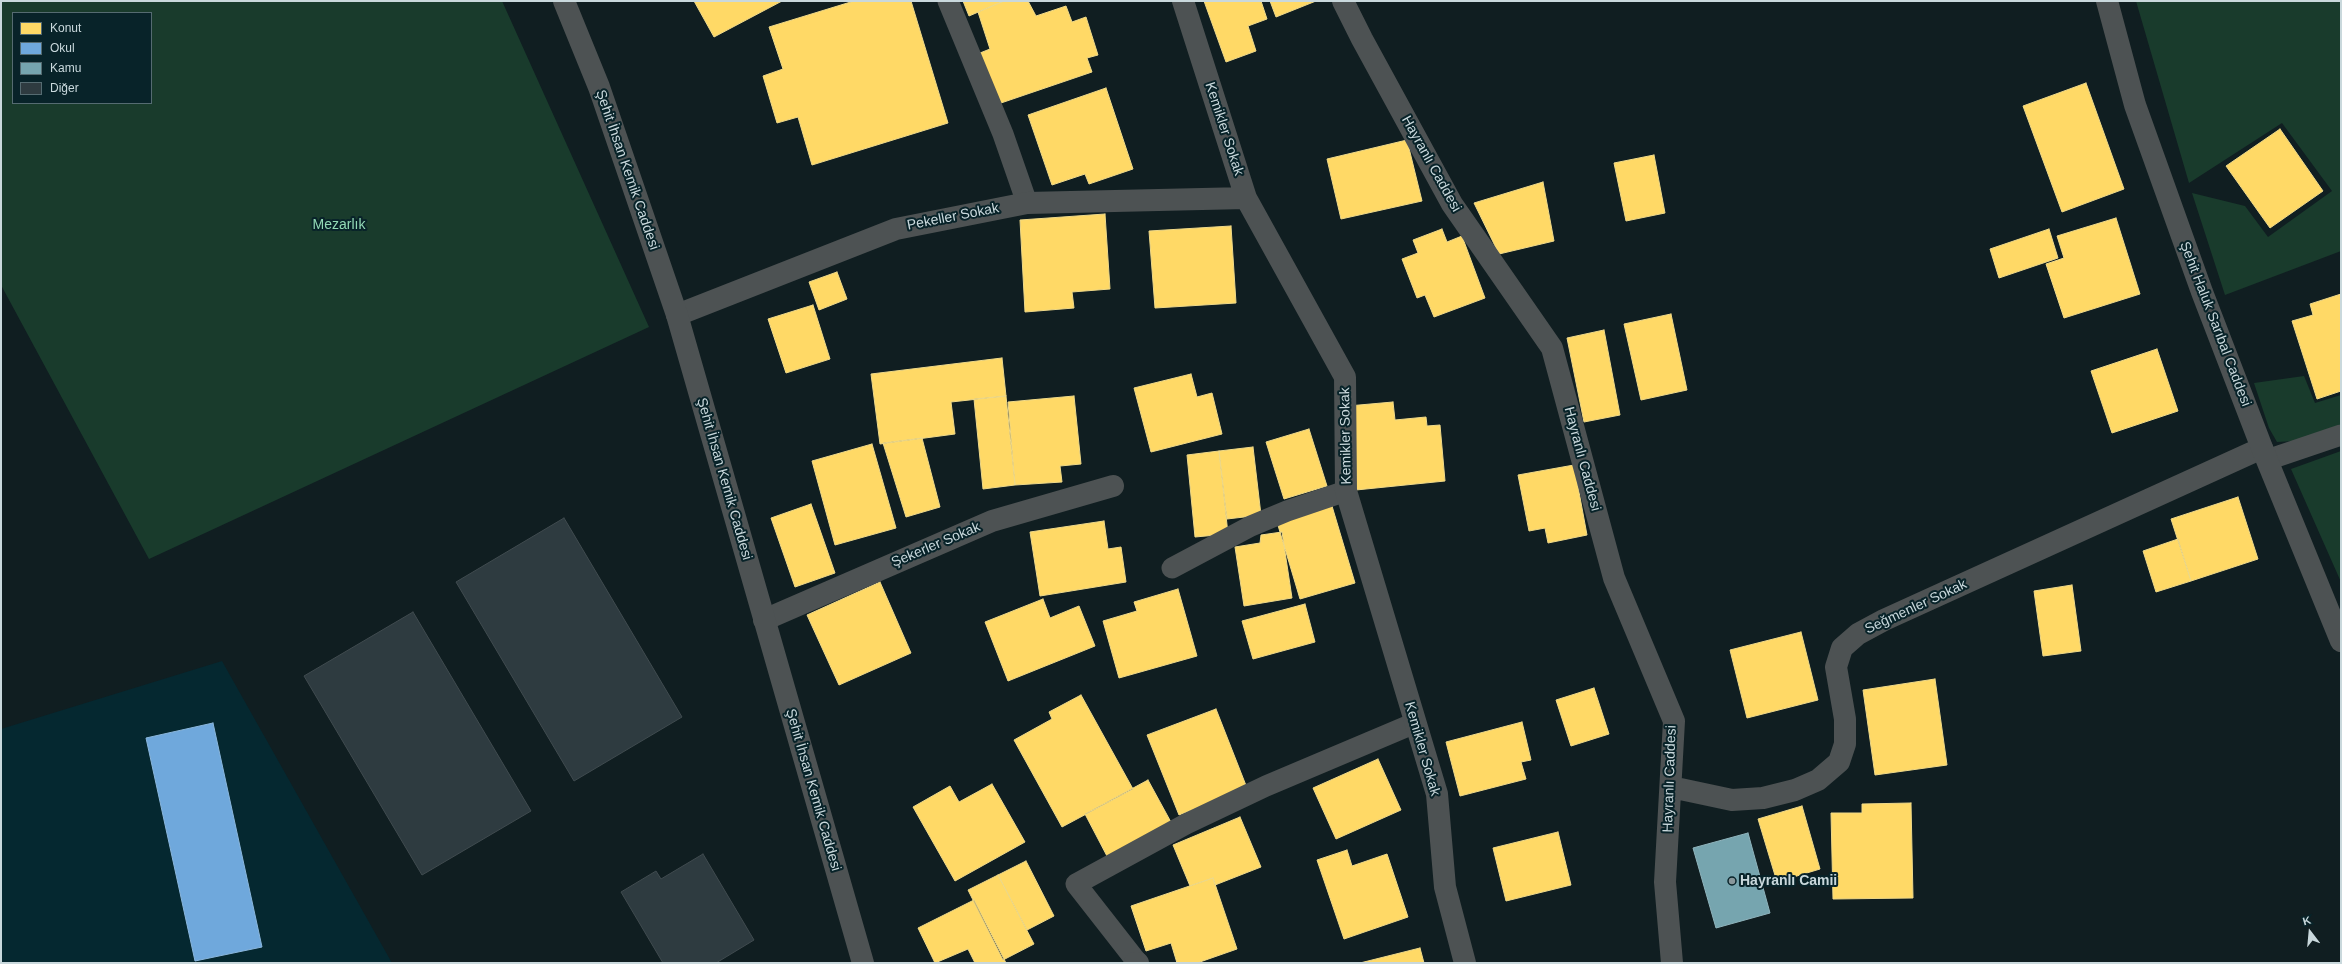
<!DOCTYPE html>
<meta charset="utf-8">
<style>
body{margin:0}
#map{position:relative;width:2342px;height:964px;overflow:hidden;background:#101e21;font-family:Helvetica,sans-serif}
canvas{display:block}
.frame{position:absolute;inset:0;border:2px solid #c9d8dc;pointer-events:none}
.legend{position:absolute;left:12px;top:12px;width:140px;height:92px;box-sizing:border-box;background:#082329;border:1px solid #556b71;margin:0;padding:5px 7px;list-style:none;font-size:12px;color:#c9d8dc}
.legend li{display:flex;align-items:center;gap:8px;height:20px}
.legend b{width:20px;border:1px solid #556b71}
.north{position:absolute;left:2290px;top:912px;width:40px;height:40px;-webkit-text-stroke:3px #082329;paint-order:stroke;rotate:344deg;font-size:11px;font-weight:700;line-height:16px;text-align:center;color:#c9d8dc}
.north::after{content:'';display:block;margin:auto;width:14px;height:18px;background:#c9d8dc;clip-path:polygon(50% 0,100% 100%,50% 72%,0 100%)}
</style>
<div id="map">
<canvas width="2342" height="964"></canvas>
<div class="frame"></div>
<ul class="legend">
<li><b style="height:11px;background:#ffd966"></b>Konut</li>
<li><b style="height:11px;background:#6fa8dc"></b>Okul</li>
<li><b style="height:11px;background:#76a5af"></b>Kamu</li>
<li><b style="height:11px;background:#2e3b40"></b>Diğer</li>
</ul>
<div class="north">K</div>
</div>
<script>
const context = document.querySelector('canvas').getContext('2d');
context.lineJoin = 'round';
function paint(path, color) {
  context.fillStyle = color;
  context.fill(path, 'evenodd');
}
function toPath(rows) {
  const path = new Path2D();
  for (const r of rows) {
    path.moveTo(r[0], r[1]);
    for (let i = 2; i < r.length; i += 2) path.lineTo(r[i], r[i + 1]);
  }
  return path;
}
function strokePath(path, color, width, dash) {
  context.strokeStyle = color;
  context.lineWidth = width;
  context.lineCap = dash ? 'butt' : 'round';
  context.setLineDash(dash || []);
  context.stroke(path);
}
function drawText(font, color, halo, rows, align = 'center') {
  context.font = font + ' Helvetica,sans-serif';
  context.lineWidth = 4;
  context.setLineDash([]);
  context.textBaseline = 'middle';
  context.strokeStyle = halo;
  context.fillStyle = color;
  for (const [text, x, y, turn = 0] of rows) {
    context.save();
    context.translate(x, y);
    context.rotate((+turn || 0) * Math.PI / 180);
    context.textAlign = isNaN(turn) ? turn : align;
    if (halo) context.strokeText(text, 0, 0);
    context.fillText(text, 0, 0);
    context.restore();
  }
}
const built = toPath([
 [222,661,392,963,1,963,1,729]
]);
const green = toPath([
 [1,1,502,1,649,327,149,559,1,285],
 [13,13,151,13,151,103,13,103],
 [2136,1,2341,1,2341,251,2225,295,2192,193,2245,206,2268,237,2332,191,2282,123,2189,183],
 [2304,376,2315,403,2341,395,2341,425,2294,441,2277,442,2269,428,2254,383],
 [2341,451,2341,582,2291,469]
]);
const homes = toPath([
 [694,1,782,1,714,37,694,1],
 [854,1,911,1,948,123,812,165,798,117,777,123,763,76,783,69,769,27,854,1],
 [963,1,1004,1,969,16,963,1],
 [1004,1,1028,1,1036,16,1066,6,1072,22,1086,17,1098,55,1087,58,1092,72,998,104,980,53,990,49,978,12,1004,1],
 [1204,1,1261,1,1267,19,1248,26,1256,51,1226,62,1204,1],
 [1270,1,1316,1,1276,17,1270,1],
 [2086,83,2124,189,2062,212,2023,106,2086,83],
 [1106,88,1133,169,1089,184,1085,174,1052,185,1028,115,1106,88],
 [2280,129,2323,191,2270,228,2226,166,2280,129],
 [1407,140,1422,201,1341,219,1327,159,1407,140],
 [1654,155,1665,213,1626,221,1614,163,1654,155],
 [1543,182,1554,241,1499,254,1474,203,1543,182],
 [1105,214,1110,289,1072,292,1074,308,1025,312,1020,220,1105,214],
 [2116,218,2140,294,2064,318,2046,264,2064,258,2057,236,2116,218],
 [1231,226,1236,303,1155,308,1149,231,1231,226],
 [1442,229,1447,242,1462,236,1485,298,1434,317,1425,295,1417,298,1402,259,1418,253,1413,240,1442,229],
 [2049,229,2058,258,1999,278,1990,249,2049,229],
 [837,272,847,299,819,310,809,282,837,272],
 [2341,294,2341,391,2317,399,2292,321,2313,315,2310,304,2341,294],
 [813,305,830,359,786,373,768,319,813,305],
 [1671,314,1687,390,1641,400,1624,324,1671,314],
 [1604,330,1620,415,1584,422,1567,338,1604,330],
 [2157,349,2178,411,2112,433,2091,371,2157,349],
 [1002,358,1006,396,951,402,955,434,880,444,871,374,1002,358],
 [1191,374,1197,397,1212,393,1222,434,1151,452,1134,388,1191,374],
 [1006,396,1015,485,983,489,974,399,1006,396],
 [1074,396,1081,464,1060,466,1062,482,1015,485,1008,402,1074,396],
 [1393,402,1395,420,1426,417,1427,426,1440,425,1445,481,1356,490,1348,406,1393,402],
 [1309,429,1327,486,1284,499,1266,442,1309,429],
 [922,438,940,507,906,517,883,443,922,438],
 [872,444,896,528,835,545,812,461,872,444],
 [1253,447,1261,515,1227,519,1219,451,1253,447],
 [1219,451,1228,534,1195,537,1187,455,1219,451],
 [1574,465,1587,535,1548,543,1545,528,1529,531,1518,475,1574,465],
 [2238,497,2258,559,2191,581,2171,519,2238,497],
 [811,504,835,573,795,587,771,518,811,504],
 [1332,506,1355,583,1300,599,1277,522,1332,506],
 [1104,521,1108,549,1121,547,1126,582,1040,596,1030,532,1104,521],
 [1282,532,1292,598,1244,606,1235,547,1260,543,1261,535,1282,532],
 [2178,539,2191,581,2156,592,2143,551,2178,539],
 [880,582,911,653,839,685,807,615,880,582],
 [2072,585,2081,651,2043,656,2034,591,2072,585],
 [1178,589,1197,656,1119,678,1103,621,1137,611,1134,602,1178,589],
 [1043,599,1050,618,1079,606,1095,646,1008,681,985,622,1043,599],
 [1305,604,1315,642,1253,659,1242,621,1305,604],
 [1801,632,1818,700,1747,718,1730,650,1801,632],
 [1935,679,1947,765,1875,775,1863,690,1935,679],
 [1594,688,1609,734,1571,746,1556,700,1594,688],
 [1081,695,1133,789,1062,827,1014,740,1052,719,1049,712,1081,695],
 [1216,709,1247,788,1179,815,1147,735,1216,709],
 [1522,722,1531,760,1521,762,1526,779,1460,796,1446,742,1522,722],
 [1378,759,1401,810,1336,839,1313,788,1378,759],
 [1148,780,1172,824,1108,858,1085,814,1148,780],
 [992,784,1025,842,955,881,913,807,950,786,959,802,992,784],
 [1911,803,1913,898,1833,899,1831,813,1862,813,1862,804,1911,803],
 [1802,806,1820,869,1777,882,1758,819,1802,806],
 [1240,817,1261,867,1215,885,1213,878,1190,886,1173,845,1240,817],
 [1558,832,1571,885,1506,901,1493,848,1558,832],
 [1347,850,1352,866,1387,854,1408,917,1344,939,1317,860,1347,850],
 [1026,861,1054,916,1027,930,998,875,1026,861],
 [998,875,1034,944,1003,960,968,890,998,875],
 [1213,878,1237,949,1197,963,1177,963,1171,943,1146,951,1131,906,1213,878],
 [974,900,1006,963,975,963,968,949,935,963,918,928,974,900],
 [1420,948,1424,963,1360,963,1420,948]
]);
const schools = toPath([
 [213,723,262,947,195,961,146,738,213,723]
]);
const public = toPath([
 [1748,833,1770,913,1716,928,1693,848,1748,833]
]);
const building = toPath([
 [564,518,682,717,574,781,456,582,564,518],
 [413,612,531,811,422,875,304,676,413,612],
 [703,854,754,940,716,963,663,963,621,892,656,871,661,879,703,854]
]);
const service = toPath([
 [948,1,1003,134,1027,203],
 [2267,460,2341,435],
 [1172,568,1251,526,1287,511,1346,491],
 [1137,962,1076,884,1186,824,1266,786,1415,723]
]);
const minor = toPath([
 [1183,1,1246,198,1345,377,1346,491,1437,794,1445,887,1465,963],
 [1343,1,1362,39,1452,204,1552,348,1614,578,1674,721,1665,882,1672,963],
 [677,315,896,229,1027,203,1246,198],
 [764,620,992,521,1113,486],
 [1671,787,1732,800,1763,798,1795,790,1818,780,1839,762,1845,744,1845,719,1836,667,1842,648,1858,634,1884,620,2262,448],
 [1135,963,1138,963]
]);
const tertiary = toPath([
 [564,1,599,87,677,315,863,963],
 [2107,1,2135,105,2202,292,2262,448,2341,641]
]);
const markers = [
 [1732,881,4,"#88979b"]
];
const streetNames = [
 ["Kemikler Sokak",1224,129,72],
 ["Hayranlı Caddesi",1431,164,61],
 ["Şehit İhsan Kemik Caddesi",627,170,71],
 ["Pekeller Sokak",953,217,-11],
 ["Şehit Haluk Sarıbal Caddesi",2215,324,69],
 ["Kemikler Sokak",1346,436,-91],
 ["Hayranlı Caddesi",1582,459,75],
 ["Şehit İhsan Kemik Caddesi",724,479,74],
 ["Şekerler Sokak",936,545,-23],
 ["Seğmenler Sokak",1916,607,-25],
 ["Kemikler Sokak",1422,749,74],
 ["Hayranlı Caddesi",1670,779,-88],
 ["Şehit İhsan Kemik Caddesi",813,790,74]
];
const parkNames = [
 ["Mezarlık",339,225]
];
const poiNames = [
 ["Hayranlı Camii",1740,881]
];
paint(built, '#052830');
paint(green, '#193b2c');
paint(homes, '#ffd966');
strokePath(homes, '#efd989', 1);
paint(schools, '#6fa8dc');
strokePath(schools, '#8ab6dc', 1);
paint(public, '#76a5af');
strokePath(public, '#8fb4bc', 1);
paint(building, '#2e3b40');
strokePath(building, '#404b4f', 1);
strokePath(service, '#4d5253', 21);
strokePath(minor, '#4d5253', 22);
strokePath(tertiary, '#4d5253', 22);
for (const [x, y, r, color] of markers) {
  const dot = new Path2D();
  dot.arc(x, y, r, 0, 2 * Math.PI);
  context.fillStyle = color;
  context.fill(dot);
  strokePath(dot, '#082329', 1.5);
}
drawText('14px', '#c9d8dc', '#082329', streetNames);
drawText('14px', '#92d9b5', '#082329', parkNames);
drawText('bold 14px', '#c9d8dc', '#082329', poiNames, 'left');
</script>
